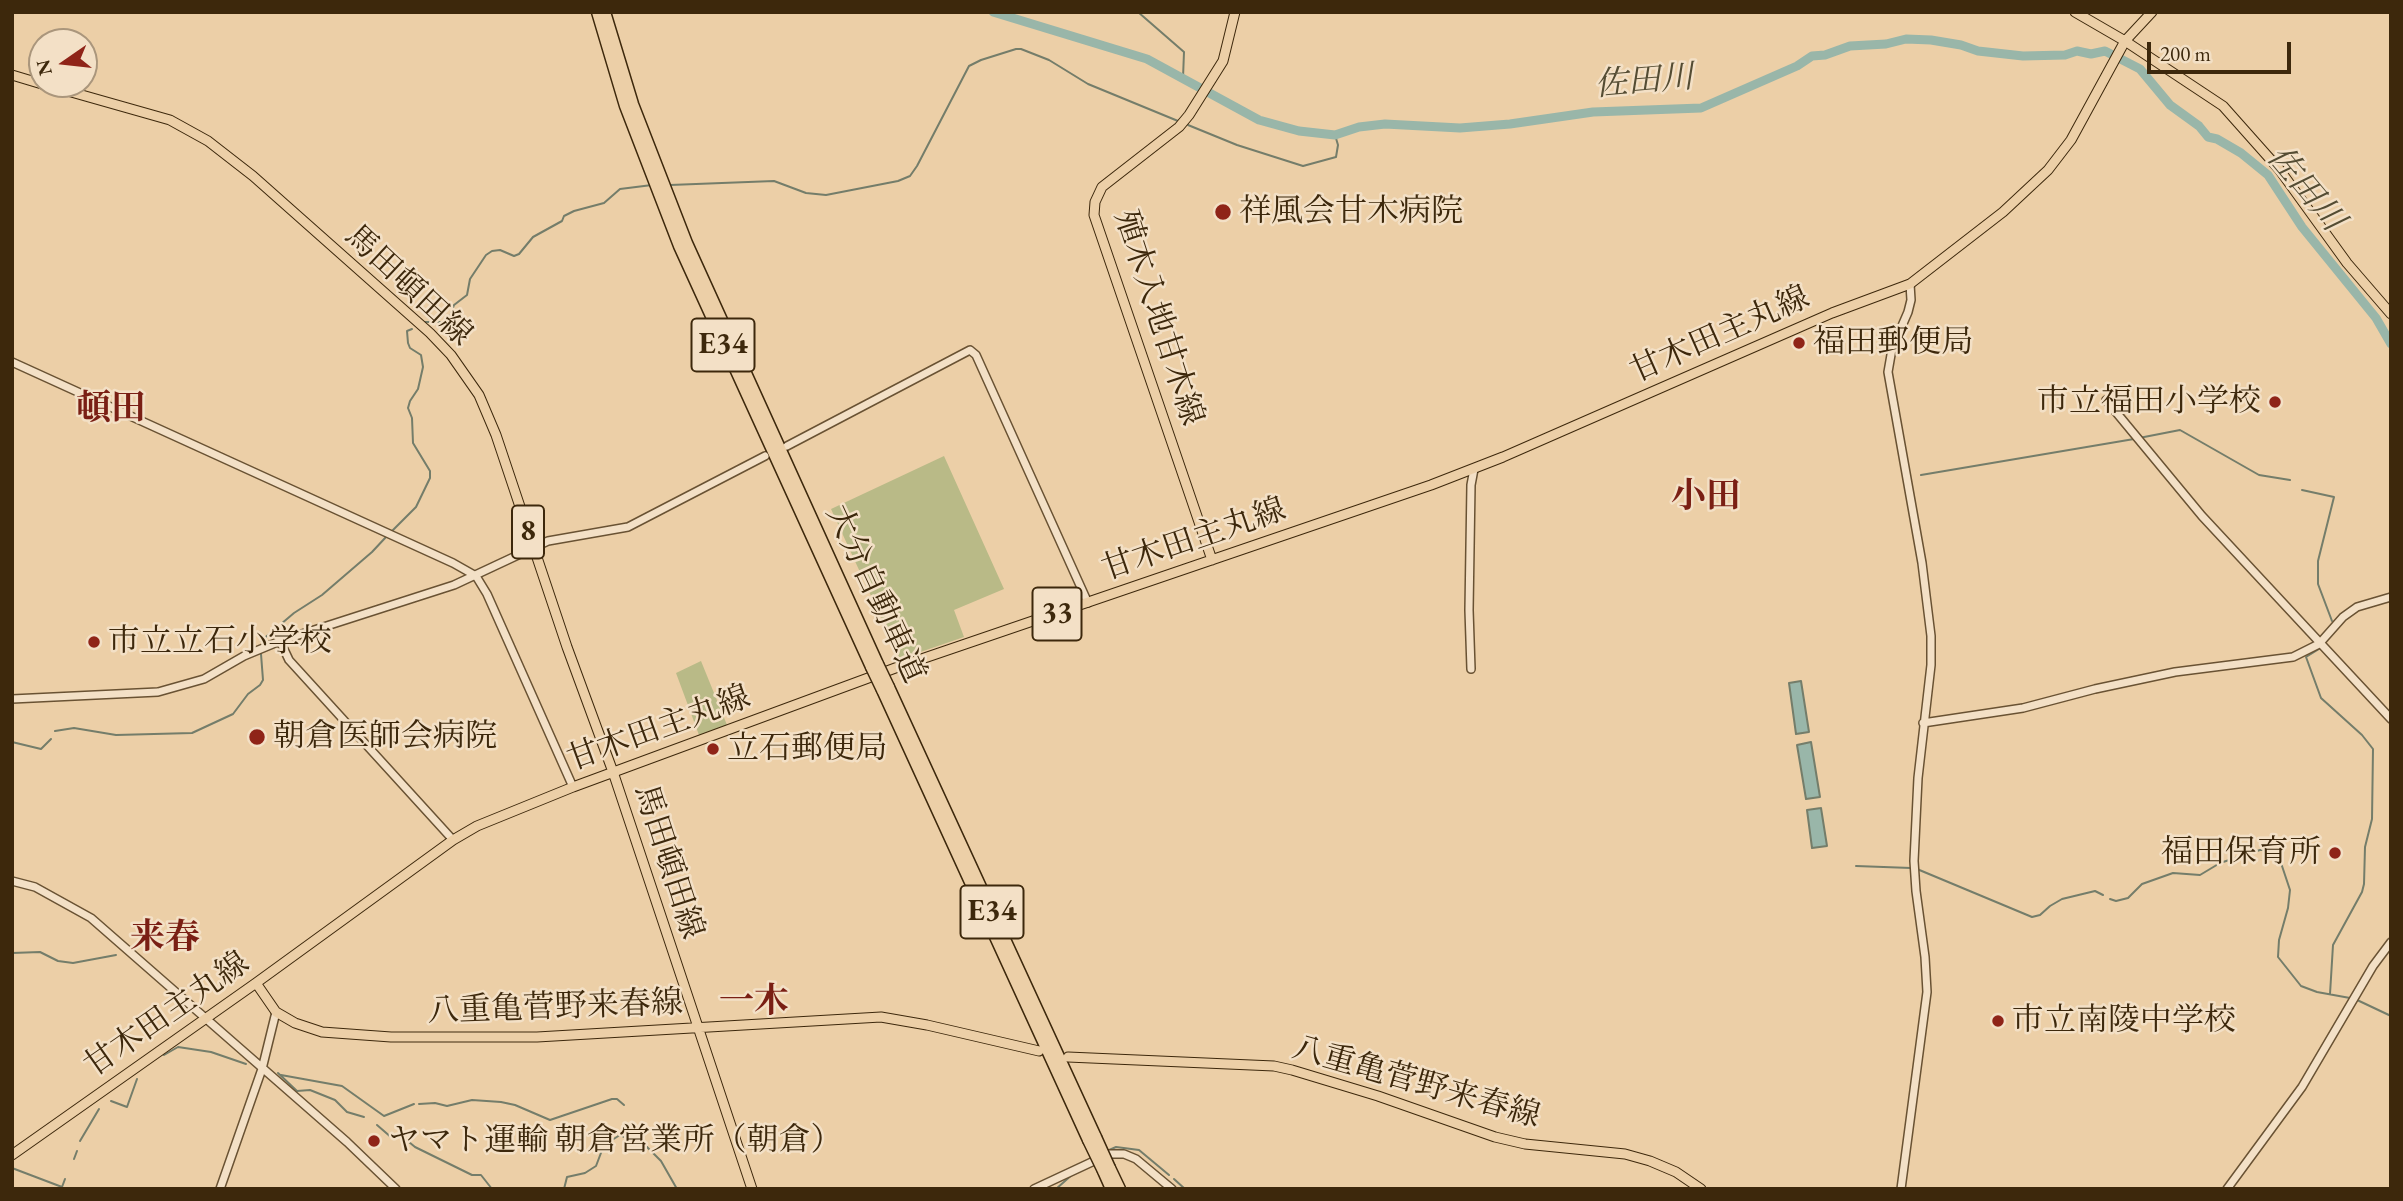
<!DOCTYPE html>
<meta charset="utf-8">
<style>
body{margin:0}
#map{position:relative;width:2403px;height:1201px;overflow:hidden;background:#eccfa7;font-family:"EB Garamond",serif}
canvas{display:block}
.frame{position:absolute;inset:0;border:14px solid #3d280c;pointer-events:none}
.north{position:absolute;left:28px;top:28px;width:70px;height:70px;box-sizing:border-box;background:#f3e0c6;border:2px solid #aa967c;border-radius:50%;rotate:256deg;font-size:19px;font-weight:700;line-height:28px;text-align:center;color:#3d280c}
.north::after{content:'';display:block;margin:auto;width:24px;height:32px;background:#8f2418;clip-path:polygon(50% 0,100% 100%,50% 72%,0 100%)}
.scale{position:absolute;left:2147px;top:42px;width:144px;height:32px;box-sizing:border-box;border:4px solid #3d280c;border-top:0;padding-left:9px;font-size:21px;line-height:24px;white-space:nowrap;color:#3d280c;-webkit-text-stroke:5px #f3e0c6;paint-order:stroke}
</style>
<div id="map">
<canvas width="2403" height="1201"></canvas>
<div class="frame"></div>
<div class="north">N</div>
<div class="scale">200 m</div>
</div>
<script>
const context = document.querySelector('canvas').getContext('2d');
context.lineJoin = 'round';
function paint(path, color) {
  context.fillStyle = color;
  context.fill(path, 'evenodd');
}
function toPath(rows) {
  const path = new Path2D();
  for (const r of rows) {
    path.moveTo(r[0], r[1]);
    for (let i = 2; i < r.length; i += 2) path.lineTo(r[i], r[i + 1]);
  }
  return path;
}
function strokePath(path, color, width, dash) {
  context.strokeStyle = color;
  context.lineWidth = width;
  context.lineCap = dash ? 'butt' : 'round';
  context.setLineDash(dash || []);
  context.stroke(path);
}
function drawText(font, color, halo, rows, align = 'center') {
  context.font = font + ' "EB Garamond","Noto Serif JP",serif';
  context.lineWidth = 5;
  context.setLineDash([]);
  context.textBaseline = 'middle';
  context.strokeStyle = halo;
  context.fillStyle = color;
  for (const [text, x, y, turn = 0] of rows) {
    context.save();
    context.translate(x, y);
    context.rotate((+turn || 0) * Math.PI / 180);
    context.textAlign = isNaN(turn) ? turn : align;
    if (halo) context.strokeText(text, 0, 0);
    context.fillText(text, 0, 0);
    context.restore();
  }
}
const green = toPath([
 [944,456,1004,589,954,610,964,637,900,659,831,509],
 [701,661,727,725,699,735,676,673]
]);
const water = toPath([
 [1801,681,1809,732,1796,734,1789,683,1801,681],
 [1811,742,1820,797,1806,799,1797,745,1811,742],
 [1821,808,1827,846,1812,848,1807,810,1821,808]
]);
const stream = toPath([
 [1138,12,1184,52,1183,78],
 [1188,125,1237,145,1303,166,1336,157,1338,145,1335,135],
 [670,185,774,181,806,193,826,195,898,181,910,176,917,166,969,66,981,60,1016,49,1021,49,1049,60,1088,84,1178,121],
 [425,322,448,322,454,305,467,295,470,279,486,255,492,251,500,250,514,256,519,254,533,237,562,221,564,216,574,211,604,203,620,189,652,185],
 [2139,438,2180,430,2259,475,2290,480],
 [1921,475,2134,439],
 [2302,490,2334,497,2318,561,2318,584,2332,621],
 [390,533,416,507,430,478,430,471,413,443,412,418,408,408,410,401,418,389,423,367,421,355,410,348,408,343,407,331,412,329],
 [261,641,294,613,322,595,372,552,386,537],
 [2319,649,2306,657,2321,698,2362,735,2373,749,2372,819,2365,847,2364,884,2362,892,2333,945,2330,994],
 [55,731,74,728,116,735,192,733,233,714,248,694,260,685,263,680,261,654],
 [12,742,41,749,51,739],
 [1856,866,1911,868],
 [1917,869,2032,917,2040,915,2050,906,2062,899,2095,891,2103,895],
 [2110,899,2116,901,2128,898,2142,884,2173,873,2200,875,2220,863,2260,850,2271,850,2279,857,2290,890,2288,908,2279,940,2278,957,2301,986,2317,992,2350,998],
 [12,953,40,952,58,961,73,963,116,955],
 [2355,999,2391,1016],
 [164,1055,178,1047,211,1052,246,1064],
 [278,1073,297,1091,310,1090,335,1100,347,1112,364,1117],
 [281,1075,342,1086,384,1116,414,1104],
 [111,1101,127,1107,137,1079],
 [419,1104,435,1103,447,1106,472,1100,501,1102,515,1105,550,1120,612,1099,617,1099,624,1105],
 [377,1125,392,1138,403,1137,415,1147,472,1175,481,1175,492,1189],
 [80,1141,99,1109],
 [1107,1151,1116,1147,1139,1150,1169,1175],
 [74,1159,77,1151],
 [12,1168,62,1187,65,1179],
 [1174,1179,1185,1189],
 [564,1189,567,1177,585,1173,596,1166,604,1145,620,1135,647,1147,661,1161,677,1189],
 [1056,1189,1074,1173]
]);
const river = toPath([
 [993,12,1147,59,1259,120,1299,131,1335,135,1359,127,1385,124,1460,128,1510,124,1593,112,1701,108,1797,66,1812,56,1825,55,1850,46,1886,44,1906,39,1931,40,1961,45,1978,51,2023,56,2065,55,2077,51,2091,54,2105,51,2140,69,2170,105,2199,126,2208,137,2217,139,2241,153,2268,175,2302,227,2376,318,2391,344]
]);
const minor = toPath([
 [12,362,453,563,476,576,487,594,573,787],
 [2106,400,2202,516,2391,719],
 [787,446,970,350,976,355,1088,603],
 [280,641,454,585,548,541,628,527,765,456],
 [1471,669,1469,610,1471,485,1474,469],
 [12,699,158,692,204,679,244,656,280,641,289,660,453,840],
 [1923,723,2023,708,2095,689,2175,672,2293,657,2319,644,2343,617,2357,607,2391,597],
 [12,881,35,887,91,918,347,1142,396,1189],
 [220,1189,262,1069,276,1012],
 [1034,1189,1109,1154,1124,1154,1136,1159,1172,1189],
 [1901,1189,1927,992,1925,957,1916,891,1914,861,1918,778,1931,665,1931,636,1922,563,1888,372,1892,349,1908,312,1911,300,1910,284],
 [2227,1189,2302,1087,2373,966,2391,942]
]);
const major = toPath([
 [2075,12,2125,41,2223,106,2279,169,2347,263,2391,314],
 [12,75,42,84],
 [43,84,170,120,208,141,253,176,430,333,451,355,479,395,496,435,567,647,613,772,752,1189],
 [1212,560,1094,215,1095,202,1102,187,1179,127,1189,115,1223,61,1235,12],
 [256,983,276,1012,295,1023,322,1032,391,1037,537,1037,881,1017,927,1025,1039,1051],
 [1068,1057,1274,1066,1292,1070,1378,1096,1495,1137,1525,1144,1625,1154,1650,1161,1676,1172,1701,1189],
 [12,1155,256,983,453,840,477,826,573,787,898,667,1431,485,1503,457,1832,313,1910,284,2003,212,2048,170,2071,140,2125,41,2152,12]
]);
const highway = toPath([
 [597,12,625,106,679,246,871,667],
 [605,12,633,104,687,243,878,664],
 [889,687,1096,1137],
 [882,690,1088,1140],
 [1110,1168,1120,1189],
 [1103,1171,1111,1189]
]);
const highwayBridge = toPath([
 [878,664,889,687],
 [871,667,882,690],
 [1096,1137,1110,1168],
 [1088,1140,1103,1171]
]);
const markers = [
 [1223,212,9,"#8f2418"],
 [1799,343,7,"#8f2418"],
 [2275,402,7,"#8f2418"],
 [94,642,7,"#8f2418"],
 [257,737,9,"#8f2418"],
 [713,749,7,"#8f2418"],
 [2335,853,7,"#8f2418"],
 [1998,1021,7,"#8f2418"],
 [374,1141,7,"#8f2418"]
];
const shields = [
 [723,345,63],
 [528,532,32],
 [1057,614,49],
 [992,912,63]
];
const shieldNames = [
 ["E34",723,345],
 ["8",528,532],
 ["33",1057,614],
 ["E34",992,912]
];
const poiNames = [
 ["祥風会甘木病院",1239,212],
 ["福田郵便局",1813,343],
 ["市立福田小学校",2261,402,"right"],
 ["市立立石小学校",108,642],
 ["朝倉医師会病院",273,737],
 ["立石郵便局",727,749],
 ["福田保育所",2321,853,"right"],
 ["市立南陵中学校",2012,1021],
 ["ヤマト運輸 朝倉営業所（朝倉）",388,1141]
];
const streetNames = [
 ["馬田頓田線",408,286,43],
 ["殖木入地甘木線",1158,318,72],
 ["甘木田主丸線",1720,335,-24],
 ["甘木田主丸線",1194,540,-19],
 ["大分自動車道",875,594,65],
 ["甘木田主丸線",659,729,-20],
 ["馬田頓田線",668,862,72],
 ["八重亀菅野来春線",555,1008,-2],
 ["甘木田主丸線",167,1015,-35],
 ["八重亀菅野来春線",1416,1083,16]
];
const waterNames = [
 ["佐田川",1644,82,-5],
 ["佐田川",2305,189,50]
];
const quarterNames = [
 ["頓田",111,409],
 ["小田",1706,497],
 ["来春",165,938],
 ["一木",754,1002]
];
paint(green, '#b9ba87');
paint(water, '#99b6a9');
strokePath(water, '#747d6a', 2);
strokePath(stream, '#747d6a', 2);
strokePath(river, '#99b6a9', 9);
strokePath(minor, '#695233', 10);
strokePath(major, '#3d280c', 11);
strokePath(highway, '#3d280c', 13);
strokePath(minor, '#f3e0c6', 7);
strokePath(major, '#eccfa7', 9);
strokePath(highway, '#eccfa7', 10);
strokePath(highwayBridge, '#3d280c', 13, []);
strokePath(highwayBridge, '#eccfa7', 10);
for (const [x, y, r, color] of markers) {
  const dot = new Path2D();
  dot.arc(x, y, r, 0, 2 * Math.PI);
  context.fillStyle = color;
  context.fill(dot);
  strokePath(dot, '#f3e0c6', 2.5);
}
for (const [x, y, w] of shields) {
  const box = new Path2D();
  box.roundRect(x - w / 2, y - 26.5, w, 53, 5);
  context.fillStyle = '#f3e0c6';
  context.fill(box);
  strokePath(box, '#3d280c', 2);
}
drawText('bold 30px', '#3d280c', null, shieldNames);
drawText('32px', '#3d280c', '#f3e0c6', poiNames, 'left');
drawText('32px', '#3d280c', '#f3e0c6', streetNames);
drawText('italic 33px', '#544c33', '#f3e0c6', waterNames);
drawText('bold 35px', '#7a1f14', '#f3e0c6', quarterNames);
</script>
